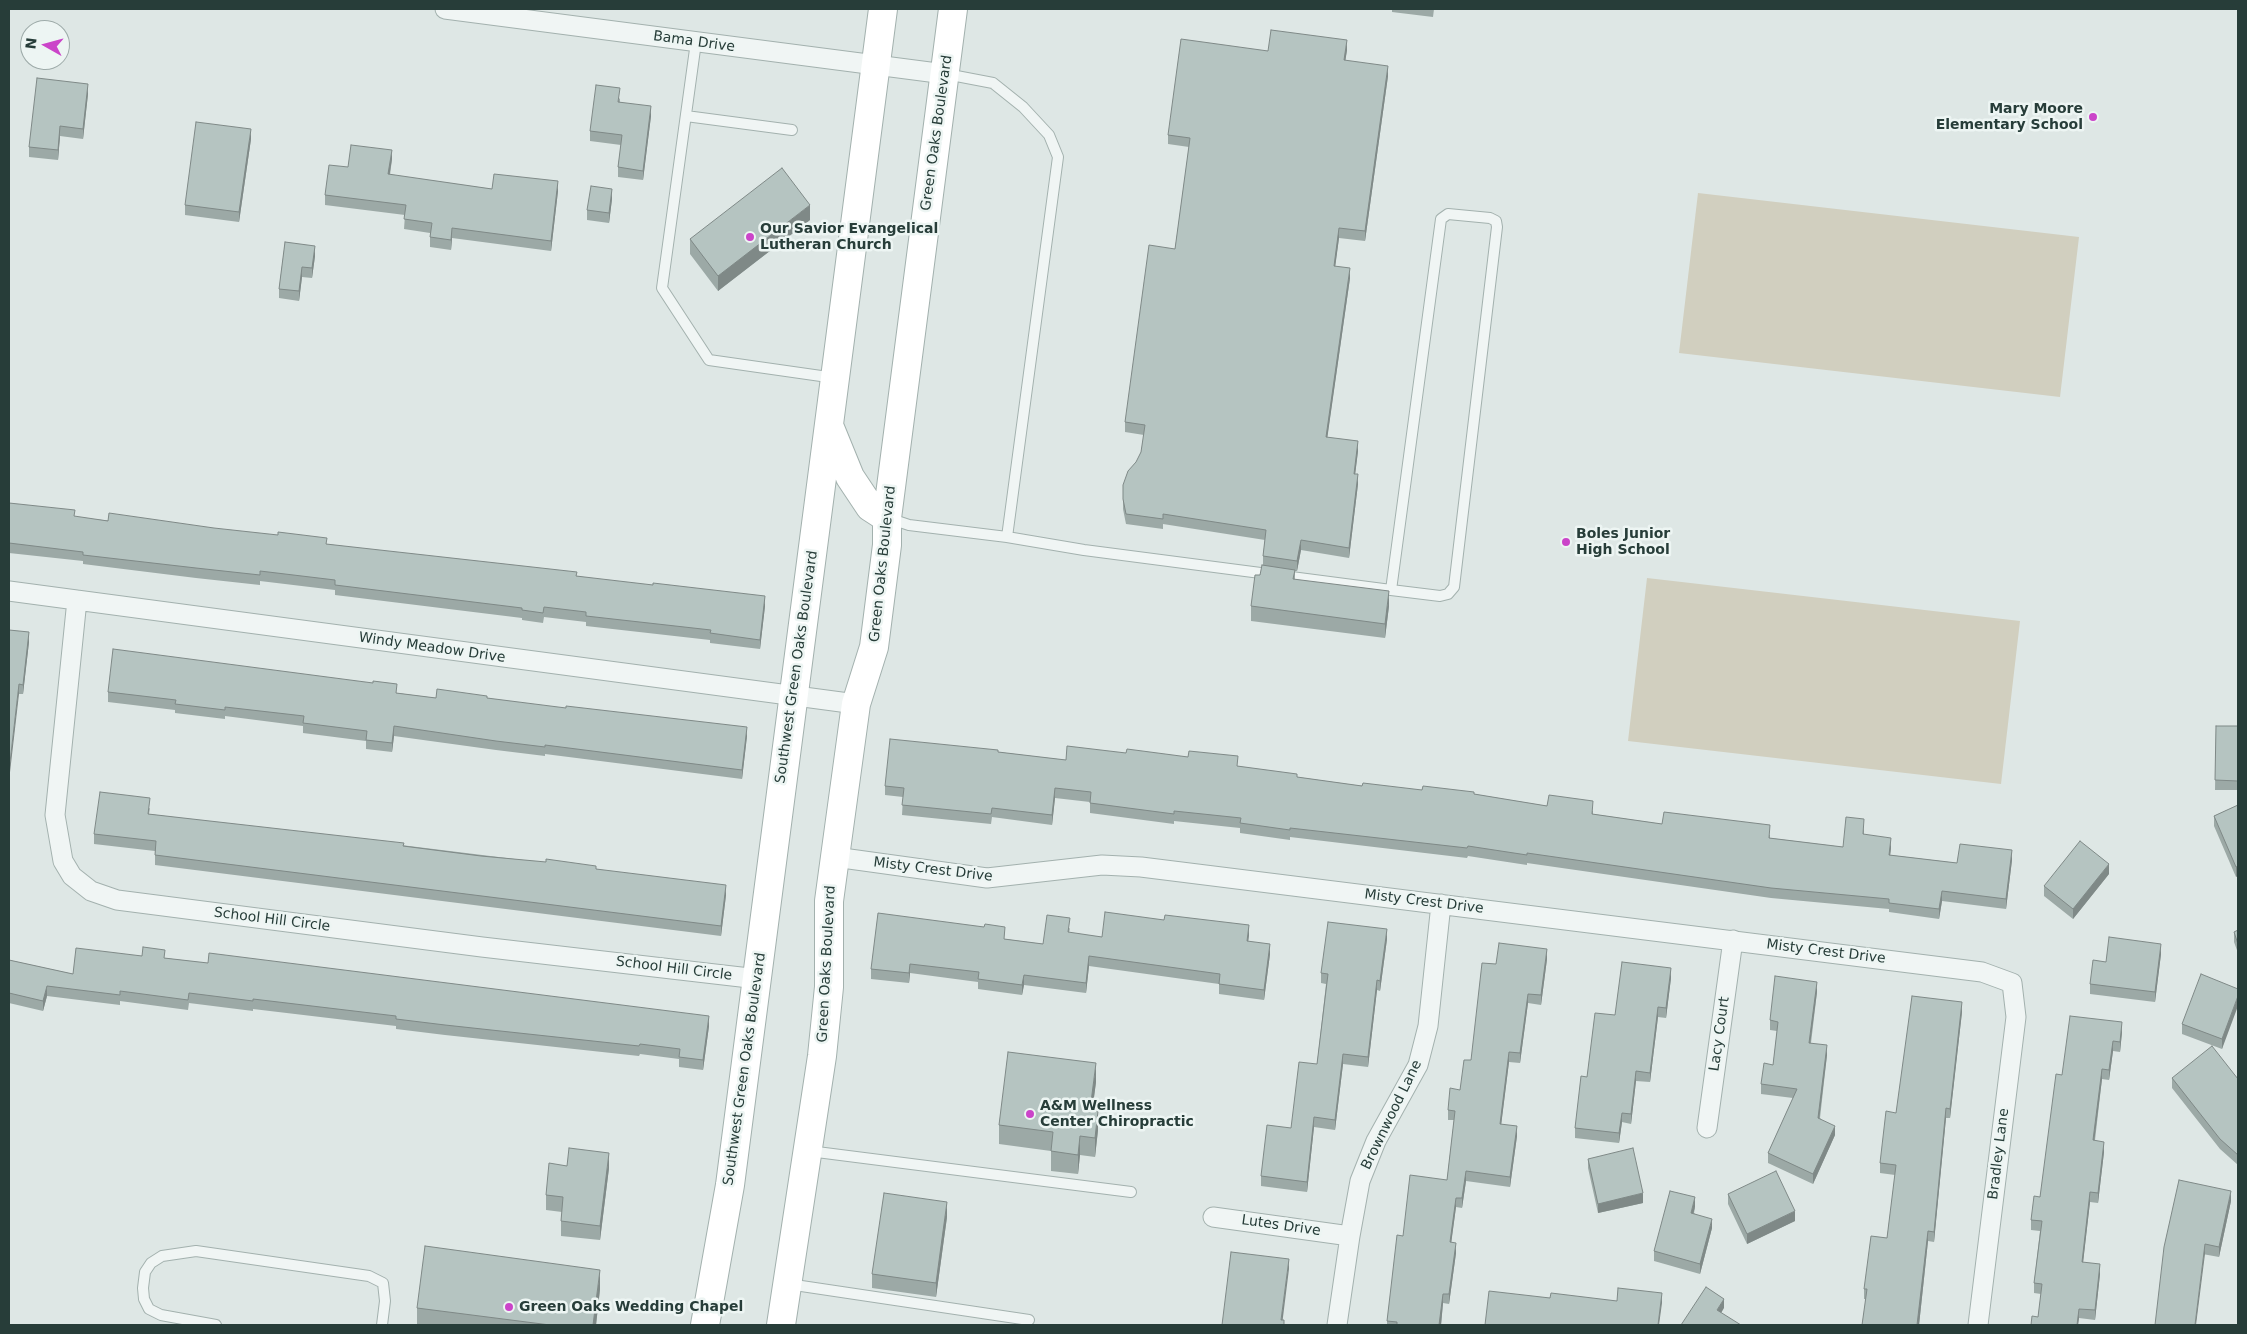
<!DOCTYPE html>
<style>
body{margin:0}
#map{position:relative;width:2247px;height:1334px;overflow:hidden;background:#dee7e5;font-family:"DejaVu Sans",sans-serif}
canvas{display:block}
.frame{position:absolute;inset:0;border:10px solid #273d39;pointer-events:none}
.north{position:absolute;left:20px;top:20px;width:50px;height:50px;box-sizing:border-box;background:#edf5f3;border:1px solid #9eaba9;border-radius:50%;rotate:277deg;font-size:14px;font-weight:700;line-height:20px;text-align:center;color:#273d39}
.north::after{content:'';display:block;margin:auto;width:18px;height:22px;background:#cb44c9;clip-path:polygon(50% 0,100% 100%,50% 72%,0 100%)}
</style>
<div id="map">
<canvas width="2247" height="1334"></canvas>
<div class="frame"></div>
<div class="north">N</div>
</div>
<script>
const context = document.querySelector('canvas').getContext('2d');
context.lineJoin = 'round';
function paint(path, color) {
  context.fillStyle = color;
  context.fill(path, 'evenodd');
}
function toPath(rows) {
  const path = new Path2D();
  for (const r of rows) {
    path.moveTo(r[0], r[1]);
    for (let i = 2; i < r.length; i += 2) path.lineTo(r[i], r[i + 1]);
  }
  return path;
}
function strokePath(path, color, width, dash) {
  context.strokeStyle = color;
  context.lineWidth = width;
  context.lineCap = dash ? 'butt' : 'round';
  context.setLineDash(dash || []);
  context.stroke(path);
}
function drawText(font, color, halo, rows, align = 'center') {
  context.font = font + ' "DejaVu Sans",sans-serif';
  context.lineWidth = 5;
  context.setLineDash([]);
  context.textBaseline = 'middle';
  context.strokeStyle = halo;
  context.fillStyle = color;
  for (const [text, x, y, turn = 0] of rows) {
    context.save();
    context.translate(x, y);
    context.rotate((+turn || 0) * Math.PI / 180);
    context.textAlign = isNaN(turn) ? turn : align;
    if (halo) context.strokeText(text, 0, 0);
    context.fillText(text, 0, 0);
    context.restore();
  }
}
const green = toPath([
 [1698,193,2079,237,2060,397,1679,353],
 [1647,578,2020,621,2001,784,1628,741]
]);
const lane = toPath([
 [696,42,662,288,709,360,835,378],
 [686,116,792,130],
 [888,518,909,525,1007,537,1058,157,1049,135,1023,107,993,83,946,74],
 [1007,537,1084,550,1391,590,1440,596,1448,594,1454,587,1497,227,1496,221,1490,218,1448,214,1441,219,1391,590],
 [809,1151,1131,1192],
 [788,1284,1029,1320],
 [216,1325,161,1315,149,1309,144,1299,143,1288,145,1272,151,1263,162,1256,196,1251,369,1276,383,1283,385,1301,382,1325]
]);
const street = toPath([
 [445,9,945,74],
 [9,591,856,704],
 [77,600,55,815,63,861,72,876,91,891,117,900,482,947,758,979],
 [835,857,987,878,1102,865,1141,867,1982,972,2012,983,2016,1017,1978,1325],
 [1707,1128,1733,940],
 [1213,1217,1350,1236],
 [1337,1325,1350,1236,1360,1181,1376,1141,1418,1065,1428,1026,1441,904]
]);
const secondary = toPath([
 [830,428,850,477,870,507,887,518],
 [705,1325,730,1185,883,9],
 [781,1325,822,1056,829,987,829,901,835,857,856,704,874,647,887,545,887,518,953,9]
]);
const wall = toPath([
 [1392,9,1434,9,1433,17,1392,12],
 [1347,50,1345,61,1388,76,1365,241,1339,238,1335,266,1350,278,1327,438,1358,451,1355,474,1358,484,1349,558,1301,550,1297,571,1295,571,1295,580,1389,606,1385,638,1251,621,1251,606,1263,566,1263,556,1265,540,1163,524,1163,529,1126,524,1123,509,1123,499,1141,452,1144,435,1125,432,1125,422,1175,249,1189,147,1168,144,1168,135,1268,51],
 [88,94,83,139,60,136,58,160,29,157,29,147],
 [620,98,620,102,651,116,643,180,618,177,618,167,621,145,590,141,590,131],
 [251,139,239,222,185,215,185,205],
 [392,159,390,175,492,189,558,191,551,251,452,238,451,250,430,247,430,233,404,229,405,215,325,205,325,195,348,167],
 [612,199,609,223,587,220,587,210],
 [810,220,718,291,690,254,690,239],
 [285,242,315,256,312,278,302,277,299,301,279,298,279,289],
 [9,503,75,517,327,544,577,576,765,606,760,649,710,643,710,640,586,626,586,622,544,617,543,623,522,620,522,618,335,595,335,590,260,581,260,585,196,578,83,564,83,561,9,553],
 [9,630,29,642,23,694,19,694],
 [108,692,397,693,436,698,487,698,747,736,742,779,545,754,545,756,496,750,394,736,392,752,366,749,366,741,303,733,303,726,225,716,225,719,175,713,175,710,108,702],
 [2216,726,2238,726,2238,790,2215,790],
 [998,752,1066,760,1238,766,1297,777,1362,786,1474,794,1547,806,1593,811,1593,814,1662,824,1770,835,1770,838,1843,847,1864,829,1864,835,1891,848,1890,855,1957,863,2012,860,2006,909,1942,901,1939,919,1889,912,1889,909,1771,898,1527,863,1527,865,1468,856,1467,858,1290,837,1290,840,1240,833,1240,828,1174,821,1174,824,1090,813,1090,802,1055,798,1052,825,992,817,991,824,902,815,903,797,885,795,885,786],
 [2238,805,2236,877,2214,826,2214,816],
 [150,808,149,814,596,869,726,895,721,936,155,865,155,851,94,844,94,834],
 [2109,874,2073,919,2044,896,2044,886],
 [1070,928,1069,933,1102,937,1249,935,1248,941,1270,954,1264,1000,1219,994,1219,984,1089,966,1086,993,1024,985,1022,995,978,989,978,982,910,973,909,983,871,979,871,969,1005,939,1043,944],
 [2238,930,2238,953,2234,942,2234,932],
 [1387,939,1380,991,1377,990,1368,1067,1343,1064,1335,1130,1314,1127,1307,1192,1261,1186,1261,1176,1291,1128,1317,1064,1326,984,1321,983,1321,973],
 [2161,954,2155,1002,2090,994,2090,984,2106,962],
 [165,958,709,1026,703,1070,679,1067,679,1059,640,1054,639,1056,445,1035,396,1029,396,1026,253,1009,253,1011,189,1003,188,1010,120,1001,120,1005,47,996,43,1011,9,1003,9,960,73,974],
 [1547,959,1541,1005,1528,1003,1520,1063,1509,1062,1501,1125,1517,1136,1510,1187,1466,1181,1462,1208,1456,1207,1451,1243,1456,1253,1449,1304,1443,1303,1441,1325,1387,1325,1387,1321,1403,1236,1447,1180,1454,1120,1448,1120,1448,1110,1460,1090,1471,1060],
 [1671,978,1666,1018,1658,1017,1650,1082,1636,1081,1631,1124,1622,1122,1619,1143,1575,1138,1575,1128,1587,1077,1615,1015],
 [2238,989,2222,1049,2182,1034,2182,1024],
 [1817,992,1811,1043,1827,1055,1820,1118,1835,1135,1813,1184,1768,1163,1768,1153,1793,1098,1761,1094,1761,1084,1773,1065,1777,1031,1770,1030,1770,1020],
 [1962,1012,1950,1118,1946,1118,1934,1242,1928,1241,1919,1325,1862,1325,1866,1299,1864,1299,1864,1289,1887,1238,1895,1175,1880,1173,1880,1163,1896,1113],
 [2122,1032,2120,1052,2113,1051,2109,1080,2102,1079,2095,1140,2104,1152,2098,1203,2090,1202,2083,1262,2100,1274,2095,1320,2079,1318,2078,1325,2031,1325,2038,1317,2041,1294,2034,1293,2034,1283,2040,1231,2031,1230,2031,1220,2040,1197,2062,1075],
 [2172,1078,2238,1079,2238,1165,2220,1149,2172,1088],
 [1096,1082,1092,1110,1098,1130,1095,1157,1080,1155,1078,1174,1051,1171,1051,1151,999,1144,999,1125],
 [1588,1159,1643,1203,1598,1213,1588,1168],
 [609,1168,600,1240,561,1236,561,1221,562,1212,546,1210,546,1195],
 [1728,1194,1795,1221,1747,1244,1728,1204],
 [2231,1201,2219,1257,2164,1247],
 [1695,1207,1694,1213,1712,1228,1700,1274,1654,1261,1654,1251],
 [947,1217,936,1297,872,1288,872,1274],
 [600,1289,596,1325,417,1325,417,1308]
]);
const shadedWall = toPath([
 [1347,40,1347,50,1344,70,1344,60],
 [1388,66,1388,76,1365,241,1365,231],
 [88,84,88,94,83,139,83,129],
 [651,106,651,116,643,180,643,171],
 [60,126,60,136,58,160,58,150],
 [251,129,251,139,239,222,239,212],
 [392,150,392,159,388,184,388,174],
 [558,181,558,191,551,251,551,241],
 [612,189,612,199,609,223,609,213],
 [810,205,810,220,718,291,718,276],
 [452,228,452,238,451,250,451,240],
 [1339,228,1339,238,1334,276,1334,266],
 [315,246,315,256,312,278,312,268],
 [302,267,302,277,299,301,299,291],
 [1350,268,1350,278,1326,447,1326,437],
 [1358,441,1358,451,1354,484,1354,474],
 [1358,474,1358,484,1349,558,1349,548],
 [1301,540,1301,550,1297,571,1297,561],
 [1389,591,1389,606,1385,638,1385,624],
 [765,596,765,606,760,649,760,640],
 [29,632,29,642,23,694,23,685],
 [19,684,19,694,9,781,9,771],
 [394,726,394,736,392,752,392,743],
 [747,727,747,736,742,779,742,770],
 [1055,788,1055,798,1052,825,1052,815],
 [1891,838,1891,848,1889,865,1889,855],
 [2012,850,2012,860,2006,909,2006,899],
 [2109,864,2109,874,2073,919,2073,909],
 [2238,866,2238,876,2236,877,2236,867],
 [726,885,726,895,721,936,721,926],
 [1942,891,1942,901,1939,919,1939,909],
 [1249,925,1249,935,1247,951,1247,941],
 [1387,929,1387,939,1380,991,1380,981],
 [1270,944,1270,954,1264,1000,1264,990],
 [2161,944,2161,954,2155,1002,2155,992],
 [1547,949,1547,959,1541,1005,1541,995],
 [1089,956,1089,966,1086,993,1086,983],
 [910,964,910,973,909,983,909,973],
 [1671,968,1671,978,1666,1018,1666,1008],
 [1024,975,1024,985,1022,995,1022,985],
 [1377,980,1377,990,1368,1067,1368,1057],
 [1817,982,1817,992,1809,1052,1809,1043],
 [47,986,47,996,43,1011,43,1001],
 [1528,994,1528,1003,1520,1063,1520,1053],
 [2238,996,2238,1006,2222,1049,2222,1039],
 [1962,1002,1962,1012,1950,1118,1950,1109],
 [1658,1007,1658,1017,1650,1082,1650,1073],
 [709,1016,709,1026,703,1070,703,1060],
 [2122,1022,2122,1032,2120,1052,2120,1042],
 [2113,1041,2113,1051,2109,1080,2109,1070],
 [1827,1045,1827,1055,1818,1128,1818,1118],
 [1509,1052,1509,1062,1500,1134,1500,1124],
 [1343,1054,1343,1064,1335,1130,1335,1120],
 [1096,1063,1096,1082,1090,1129,1090,1110],
 [2102,1069,2102,1079,2093,1150,2093,1140],
 [1636,1071,1636,1081,1631,1124,1631,1114],
 [1946,1108,1946,1118,1934,1242,1934,1232],
 [1098,1111,1098,1130,1095,1157,1095,1138],
 [1622,1113,1622,1122,1619,1143,1619,1133],
 [1314,1117,1314,1127,1307,1192,1307,1182],
 [1517,1126,1517,1136,1510,1187,1510,1177],
 [1835,1126,1835,1135,1813,1184,1813,1174],
 [1080,1136,1080,1155,1078,1174,1078,1155],
 [2104,1142,2104,1152,2098,1203,2098,1193],
 [609,1153,609,1168,600,1240,600,1226],
 [1466,1171,1466,1181,1462,1208,1462,1198],
 [2231,1191,2231,1201,2219,1257,2219,1247],
 [2090,1192,2090,1202,2082,1272,2082,1262],
 [1643,1193,1643,1203,1598,1213,1598,1204],
 [1695,1197,1695,1207,1691,1222,1691,1213],
 [1456,1198,1456,1207,1450,1252,1450,1242],
 [947,1202,947,1217,936,1297,936,1283],
 [1795,1211,1795,1221,1747,1244,1747,1234],
 [1712,1219,1712,1228,1700,1274,1700,1264],
 [1928,1231,1928,1241,1919,1325,1917,1325],
 [1456,1243,1456,1253,1449,1304,1449,1294],
 [2205,1244,2205,1254,2196,1325,2195,1325],
 [1289,1259,1289,1269,1282,1325,1281,1320],
 [2100,1264,2100,1274,2095,1320,2095,1310],
 [600,1270,600,1289,596,1325,593,1325],
 [1662,1293,1662,1303,1659,1325,1658,1325],
 [1443,1294,1443,1303,1441,1325,1439,1325],
 [1724,1299,1724,1308,1717,1320,1717,1310],
 [2079,1309,2079,1318,2078,1325,2077,1325]
]);
const building = toPath([
 [1271,30,1347,40,1344,60,1388,66,1365,231,1339,228,1334,266,1350,268,1326,437,1358,441,1354,474,1358,474,1349,548,1301,540,1297,561,1263,556,1266,530,1163,514,1163,519,1126,514,1123,499,1123,485,1128,471,1136,462,1141,452,1145,425,1125,422,1149,245,1175,249,1190,138,1168,135,1181,39,1268,51,1271,30],
 [37,78,88,84,83,129,60,126,58,150,29,147,37,78],
 [596,85,620,88,618,102,651,106,643,171,618,167,622,135,590,131,596,85],
 [196,122,251,129,239,212,185,205,196,122],
 [351,145,392,150,388,174,492,189,494,174,558,181,551,241,452,228,451,240,430,237,432,223,404,219,406,205,325,195,329,165,348,167,351,145],
 [782,168,810,205,718,276,690,239,782,168],
 [591,186,612,189,609,213,587,210,591,186],
 [285,242,315,246,312,268,302,267,299,291,279,289,285,242],
 [9,503,75,510,74,516,108,521,109,513,214,528,278,535,278,532,327,538,326,544,577,572,576,576,653,585,653,583,765,596,760,640,710,633,711,630,586,616,586,612,544,607,543,613,522,610,522,608,335,585,335,580,260,571,260,575,196,568,83,555,83,552,9,543,9,503],
 [1262,565,1295,570,1293,579,1389,591,1385,624,1251,606,1255,575,1260,575,1262,565],
 [9,630,29,632,23,685,19,684,9,771,9,630],
 [113,649,373,683,373,681,397,684,396,693,436,698,437,689,487,696,487,698,566,708,566,706,747,727,742,770,545,745,545,747,496,741,394,726,392,743,366,740,367,731,303,723,304,716,225,707,225,710,175,704,176,700,108,692,113,649],
 [2216,726,2238,726,2238,781,2215,780,2216,726],
 [890,739,998,750,998,752,1066,760,1067,746,1126,753,1127,749,1188,757,1189,751,1238,756,1237,766,1297,774,1297,777,1362,786,1363,783,1422,790,1423,786,1474,792,1474,794,1547,806,1549,795,1593,801,1592,814,1662,824,1664,812,1770,825,1769,838,1843,847,1846,817,1864,819,1863,834,1891,838,1889,855,1957,863,1960,844,2012,850,2006,899,1942,891,1939,909,1889,903,1889,899,1771,888,1527,853,1527,855,1468,846,1467,848,1290,828,1290,830,1240,823,1241,818,1174,811,1174,814,1090,803,1091,792,1055,788,1052,815,992,808,991,814,902,805,904,788,885,786,890,739],
 [100,792,150,798,148,814,404,843,403,846,481,856,546,862,546,859,596,866,596,869,726,885,721,926,155,855,156,841,94,834,100,792],
 [2238,805,2238,866,2236,867,2214,816,2238,805],
 [2080,841,2109,864,2073,909,2044,886,2080,841],
 [1105,912,1164,920,1165,915,1249,925,1247,941,1270,944,1264,990,1219,984,1220,974,1089,956,1086,983,1024,975,1022,985,978,979,979,972,910,964,909,973,871,969,878,913,984,927,985,924,1005,927,1004,939,1043,944,1047,915,1070,918,1068,932,1102,937,1105,912],
 [1328,922,1387,929,1380,981,1377,980,1368,1057,1343,1054,1335,1120,1314,1117,1307,1182,1261,1176,1267,1125,1291,1128,1299,1062,1317,1064,1328,974,1321,973,1328,922],
 [2238,930,2238,944,2234,932,2238,930],
 [2109,937,2161,944,2155,992,2090,984,2093,960,2106,962,2109,937],
 [1499,943,1547,949,1541,995,1528,994,1520,1053,1509,1052,1500,1124,1517,1126,1510,1177,1466,1171,1462,1198,1456,1198,1450,1242,1456,1243,1449,1294,1443,1294,1439,1325,1397,1325,1397,1322,1387,1321,1391,1287,1397,1235,1403,1236,1410,1175,1447,1180,1455,1111,1448,1110,1450,1088,1460,1090,1464,1060,1471,1060,1482,963,1496,964,1499,943],
 [143,947,165,950,164,958,208,963,209,953,709,1016,703,1060,679,1057,680,1049,640,1044,639,1046,445,1025,396,1019,396,1016,253,999,253,1001,189,993,188,1000,120,991,120,995,47,986,43,1001,9,993,9,960,73,974,76,948,142,956,143,947],
 [1622,962,1671,968,1666,1008,1658,1007,1650,1073,1636,1071,1631,1114,1622,1113,1619,1133,1575,1128,1581,1076,1587,1077,1595,1013,1615,1015,1622,962],
 [2201,974,2238,989,2238,996,2222,1039,2182,1024,2201,974],
 [1775,976,1817,982,1809,1043,1827,1045,1818,1118,1835,1126,1813,1174,1768,1153,1797,1089,1761,1084,1764,1063,1773,1065,1778,1022,1770,1020,1775,976],
 [1912,996,1962,1002,1950,1109,1946,1108,1934,1232,1928,1231,1917,1325,1862,1325,1867,1289,1864,1289,1871,1236,1887,1238,1896,1165,1880,1163,1886,1111,1896,1113,1912,996],
 [2070,1016,2122,1022,2120,1042,2113,1041,2109,1070,2102,1069,2093,1140,2104,1142,2098,1193,2090,1192,2082,1262,2100,1264,2095,1310,2079,1309,2077,1325,2031,1325,2032,1316,2038,1317,2042,1284,2034,1283,2042,1221,2031,1220,2034,1196,2040,1197,2056,1074,2062,1075,2070,1016],
 [2212,1046,2238,1079,2238,1155,2220,1139,2172,1078,2212,1046],
 [1008,1052,1096,1063,1090,1110,1098,1111,1095,1138,1080,1136,1078,1155,1051,1151,1053,1132,999,1125,1008,1052],
 [569,1148,609,1153,600,1226,561,1221,563,1197,546,1195,549,1163,567,1166,569,1148],
 [1633,1148,1643,1193,1598,1204,1588,1159,1633,1148],
 [1776,1171,1795,1211,1747,1234,1728,1194,1776,1171],
 [2179,1180,2231,1191,2219,1247,2205,1244,2195,1325,2155,1325,2164,1247,2179,1180],
 [1670,1191,1695,1197,1691,1213,1712,1219,1700,1264,1654,1251,1670,1191],
 [884,1193,947,1202,936,1283,872,1274,884,1193],
 [425,1246,600,1270,593,1325,550,1325,417,1308,425,1246],
 [1231,1252,1289,1259,1281,1320,1284,1320,1284,1325,1222,1325,1231,1252],
 [1706,1287,1724,1299,1717,1310,1741,1325,1681,1325,1706,1287],
 [1618,1288,1662,1293,1658,1325,1485,1325,1489,1291,1550,1298,1551,1293,1617,1301,1618,1288]
]);
const markers = [
 [2093,117,5,"#cb44c9"],
 [750,237,5,"#cb44c9"],
 [1566,542,5,"#cb44c9"],
 [1030,1114,5,"#cb44c9"],
 [509,1307,5,"#cb44c9"]
];
const streetNames = [
 ["Bama Drive",694,42,8],
 ["Green Oaks Boulevard",937,133,-82],
 ["Green Oaks Boulevard",883,564,-84],
 ["Windy Meadow Drive",432,648,8],
 ["Southwest Green Oaks Boulevard",797,667,-82],
 ["Misty Crest Drive",933,870,7],
 ["Misty Crest Drive",1424,902,7],
 ["School Hill Circle",272,920,7],
 ["Misty Crest Drive",1826,952,7],
 ["Green Oaks Boulevard",827,964,-87],
 ["School Hill Circle",674,969,7],
 ["Lacy Court",1720,1034,-82],
 ["Southwest Green Oaks Boulevard",745,1069,-82],
 ["Brownwood Lane",1392,1115,-64],
 ["Bradley Lane",1999,1154,-83],
 ["Lutes Drive",1281,1226,8]
];
const poiNames = [
 ["Mary Moore",2083,109,"right"],
 ["Elementary School",2083,125,"right"],
 ["Our Savior Evangelical",760,229],
 ["Lutheran Church",760,245],
 ["Boles Junior",1576,534],
 ["High School",1576,550],
 ["A&M Wellness",1040,1106],
 ["Center Chiropractic",1040,1122],
 ["Green Oaks Wedding Chapel",519,1307]
];
paint(green, '#d1cfbf');
strokePath(lane, '#a3b1ae', 12);
strokePath(street, '#a3b1ae', 21);
strokePath(secondary, '#a3b1ae', 30);
strokePath(lane, '#f0f5f4', 10);
strokePath(street, '#f0f5f4', 19);
strokePath(secondary, '#fff', 28);
paint(wall, '#9ca9a6');
paint(shadedWall, '#7f8987');
paint(building, '#b5c4c1');
strokePath(building, '#7f8987', 1);
for (const [x, y, r, color] of markers) {
  const dot = new Path2D();
  dot.arc(x, y, r, 0, 2 * Math.PI);
  context.fillStyle = color;
  context.fill(dot);
  strokePath(dot, '#edf5f3', 2);
}
drawText('14px', '#273d39', '#edf5f3', streetNames);
drawText('bold 14px', '#273d39', '#edf5f3', poiNames, 'left');
</script>
